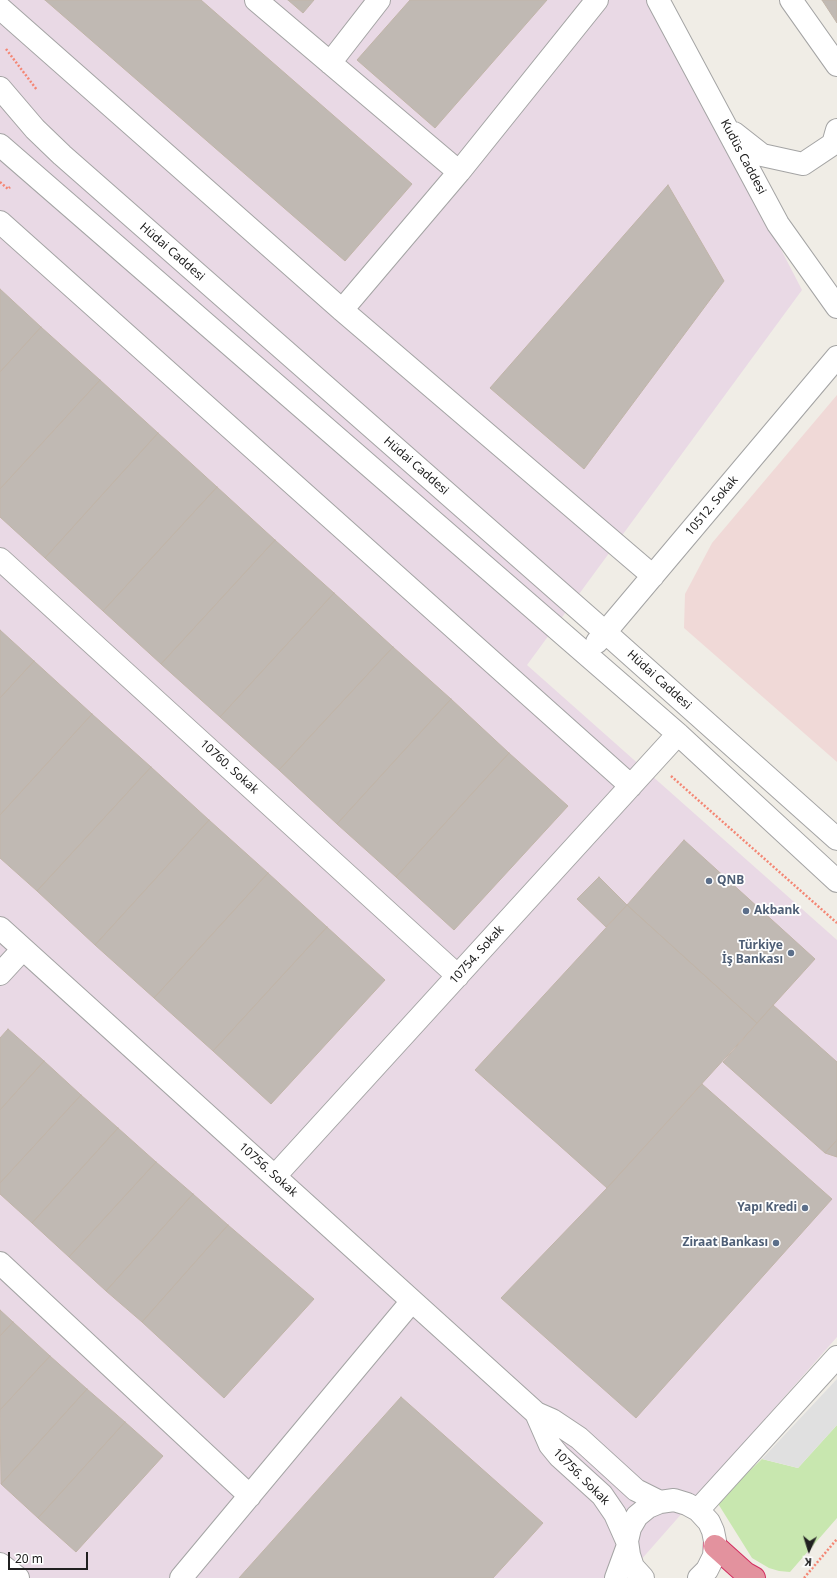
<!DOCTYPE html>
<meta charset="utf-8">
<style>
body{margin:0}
#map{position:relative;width:837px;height:1578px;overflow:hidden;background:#f0ede6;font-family:"Noto Sans",sans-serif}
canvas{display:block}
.north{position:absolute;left:789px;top:1530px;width:40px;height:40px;-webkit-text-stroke:3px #fff;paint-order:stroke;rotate:184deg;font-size:11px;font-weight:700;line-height:16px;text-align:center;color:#202020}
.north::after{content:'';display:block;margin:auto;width:14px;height:18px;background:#202020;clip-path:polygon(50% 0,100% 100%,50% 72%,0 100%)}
.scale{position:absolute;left:8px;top:1552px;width:80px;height:18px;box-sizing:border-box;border:2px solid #202020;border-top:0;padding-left:5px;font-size:12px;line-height:14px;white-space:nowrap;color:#202020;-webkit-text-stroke:3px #fff;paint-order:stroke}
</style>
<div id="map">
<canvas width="837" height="1578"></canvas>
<div class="north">K</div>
<div class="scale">20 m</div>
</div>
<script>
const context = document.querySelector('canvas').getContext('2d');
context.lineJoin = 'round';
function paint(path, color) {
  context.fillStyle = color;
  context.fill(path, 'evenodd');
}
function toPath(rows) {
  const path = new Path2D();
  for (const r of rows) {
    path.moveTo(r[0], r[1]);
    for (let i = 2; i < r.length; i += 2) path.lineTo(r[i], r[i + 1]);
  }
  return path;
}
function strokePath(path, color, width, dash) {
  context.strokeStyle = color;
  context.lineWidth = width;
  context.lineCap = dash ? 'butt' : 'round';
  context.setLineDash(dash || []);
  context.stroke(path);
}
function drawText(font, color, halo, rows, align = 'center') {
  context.font = font + ' "Noto Sans",sans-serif';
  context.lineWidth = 3.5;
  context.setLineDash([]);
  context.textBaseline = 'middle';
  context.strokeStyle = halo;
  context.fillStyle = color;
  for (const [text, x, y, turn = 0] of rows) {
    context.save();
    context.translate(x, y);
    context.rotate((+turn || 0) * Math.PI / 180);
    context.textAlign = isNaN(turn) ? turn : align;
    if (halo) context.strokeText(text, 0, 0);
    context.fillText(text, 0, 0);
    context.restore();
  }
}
const commercial = toPath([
 [837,395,837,762,684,628,685,594,712,543]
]);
const industrial = toPath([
 [0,0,652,0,802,290,527,665,837,940,837,1337,625,1578,0,1578]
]);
const grass = toPath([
 [837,1425,837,1518,790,1572,779,1571,769,1568,752,1558,717,1502,762,1459,798,1468]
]);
const parking = toPath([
 [837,1379,837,1425,798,1468,762,1459]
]);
const building = toPath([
 [45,0,201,0,412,184,345,261,45,0],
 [288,0,314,0,303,13,288,0],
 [410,0,547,0,435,128,357,60,410,0],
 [822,0,837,0,837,23,822,0],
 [668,185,724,281,584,469,490,388,668,185],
 [0,289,41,327,0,372,0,289],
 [41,327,100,380,0,489,0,372,41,327],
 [100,380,158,433,45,558,0,517,0,489,100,380],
 [158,433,217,487,103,611,45,558,158,433],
 [217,487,275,540,161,664,103,611,217,487],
 [275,540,334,593,220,717,161,664,275,540],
 [334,593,393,647,279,770,220,717,334,593],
 [0,630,34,661,0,698,0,630],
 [393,647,451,699,337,824,279,770,393,647],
 [34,661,92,714,0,815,0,698,34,661],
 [451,699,509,753,396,877,337,824,451,699],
 [92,714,151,767,37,891,0,858,0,815,92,714],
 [509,753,568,806,454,930,396,877,509,753],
 [151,767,209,820,95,945,37,891,151,767],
 [209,820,268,873,154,998,95,945,209,820],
 [684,840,815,959,757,1023,627,905,684,840],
 [268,873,327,927,213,1051,154,998,268,873],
 [599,877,627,905,606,927,577,899,599,877],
 [627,905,757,1023,607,1188,475,1070,627,905],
 [327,927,385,980,271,1104,213,1051,327,927],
 [773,1005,837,1062,837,1140,825,1153,723,1062,773,1005],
 [8,1029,44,1061,0,1110,0,1038,8,1029],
 [44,1061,81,1095,0,1183,0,1110,44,1061],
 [702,1084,832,1199,636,1418,501,1298,607,1188,702,1084],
 [81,1095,118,1128,32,1223,0,1194,0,1183,81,1095],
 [118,1128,156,1162,69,1257,32,1223,118,1128],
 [837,1140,837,1157,825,1153,837,1140],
 [156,1162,193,1194,106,1291,69,1257,156,1162],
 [193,1194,228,1225,142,1322,106,1291,193,1194],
 [228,1225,314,1299,224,1398,142,1322,228,1225],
 [0,1310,13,1322,0,1336,0,1310],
 [13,1322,50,1356,0,1410,0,1336,13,1322],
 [50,1356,87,1389,1,1484,0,1410,50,1356],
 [87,1389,125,1422,38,1518,1,1484,87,1389],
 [401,1397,543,1523,493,1578,239,1578,401,1397],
 [125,1422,163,1456,76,1552,38,1518,125,1422]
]);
const path = toPath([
 [6,49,37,90],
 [0,182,8,189,10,187],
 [671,776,837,923],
 [804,1578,837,1539]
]);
const minor = toPath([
 [256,0,459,172],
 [658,0,778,224,837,307],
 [791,0,837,65],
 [0,8,342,310,653,576],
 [330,63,379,0],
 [0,88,35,129,62,155,605,632,837,839],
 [734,133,762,155,803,164,833,144,837,130],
 [0,145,678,734,837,881],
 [0,222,631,786],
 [342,310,459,172,597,0],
 [0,559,458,976],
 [597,642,837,357],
 [0,928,536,1413,552,1420,579,1438,636,1490,660,1502],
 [0,974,23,949],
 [275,1176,678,734],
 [0,1263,250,1496],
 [536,1413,550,1445,559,1456,602,1495,615,1514,627,1541],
 [698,1510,837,1357],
 [0,1564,18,1578],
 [181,1578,412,1301],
 [616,1578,627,1548],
 [643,1578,633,1567,629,1555,627,1541,630,1528,637,1516,648,1507,660,1502,674,1500,687,1504,698,1510,709,1522,713,1531,715,1541,714,1556,707,1570,699,1578]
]);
const highway = toPath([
 [715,1546,745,1573,754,1578]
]);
const markers = [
 [709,881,4,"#5c6f8a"],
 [746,911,4,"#5c6f8a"],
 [791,953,4,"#5c6f8a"],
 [805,1208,4,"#5c6f8a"],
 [776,1243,4,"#5c6f8a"]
];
const streetNames = [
 ["Kudüs Caddesi",743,157,62],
 ["Hüdai Caddesi",172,252,41],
 ["Hüdai Caddesi",416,466,41],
 ["10512. Sokak",712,506,-50],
 ["Hüdai Caddesi",659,680,42],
 ["10760. Sokak",229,767,42],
 ["10754. Sokak",477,955,-48],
 ["10756. Sokak",268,1170,42],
 ["10756. Sokak",581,1477,45]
];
const serviceNames = [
 ["QNB",717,881,"left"],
 ["Akbank",754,911,"left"],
 ["Türkiye",783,946],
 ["İş Bankası",783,960],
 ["Yapı Kredi",797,1208],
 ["Ziraat Bankası",768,1243]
];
paint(commercial, '#f0d9d7');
paint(industrial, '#e9d9e5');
paint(grass, '#c8e7af');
paint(parking, '#e0e0e0');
paint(building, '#c0b9b3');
strokePath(building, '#c1b5a9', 1);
strokePath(minor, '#a4a4a4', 24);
strokePath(highway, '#d32e60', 24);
strokePath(path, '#f48674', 2.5, [2, 2]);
strokePath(minor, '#fff', 22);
strokePath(highway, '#e3929e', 22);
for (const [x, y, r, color] of markers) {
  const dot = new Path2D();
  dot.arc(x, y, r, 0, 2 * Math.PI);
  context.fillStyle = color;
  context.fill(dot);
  strokePath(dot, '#fff', 1.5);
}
drawText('12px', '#202020', '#fff', streetNames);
drawText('bold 12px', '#4e5e75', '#fff', serviceNames, 'right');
</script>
